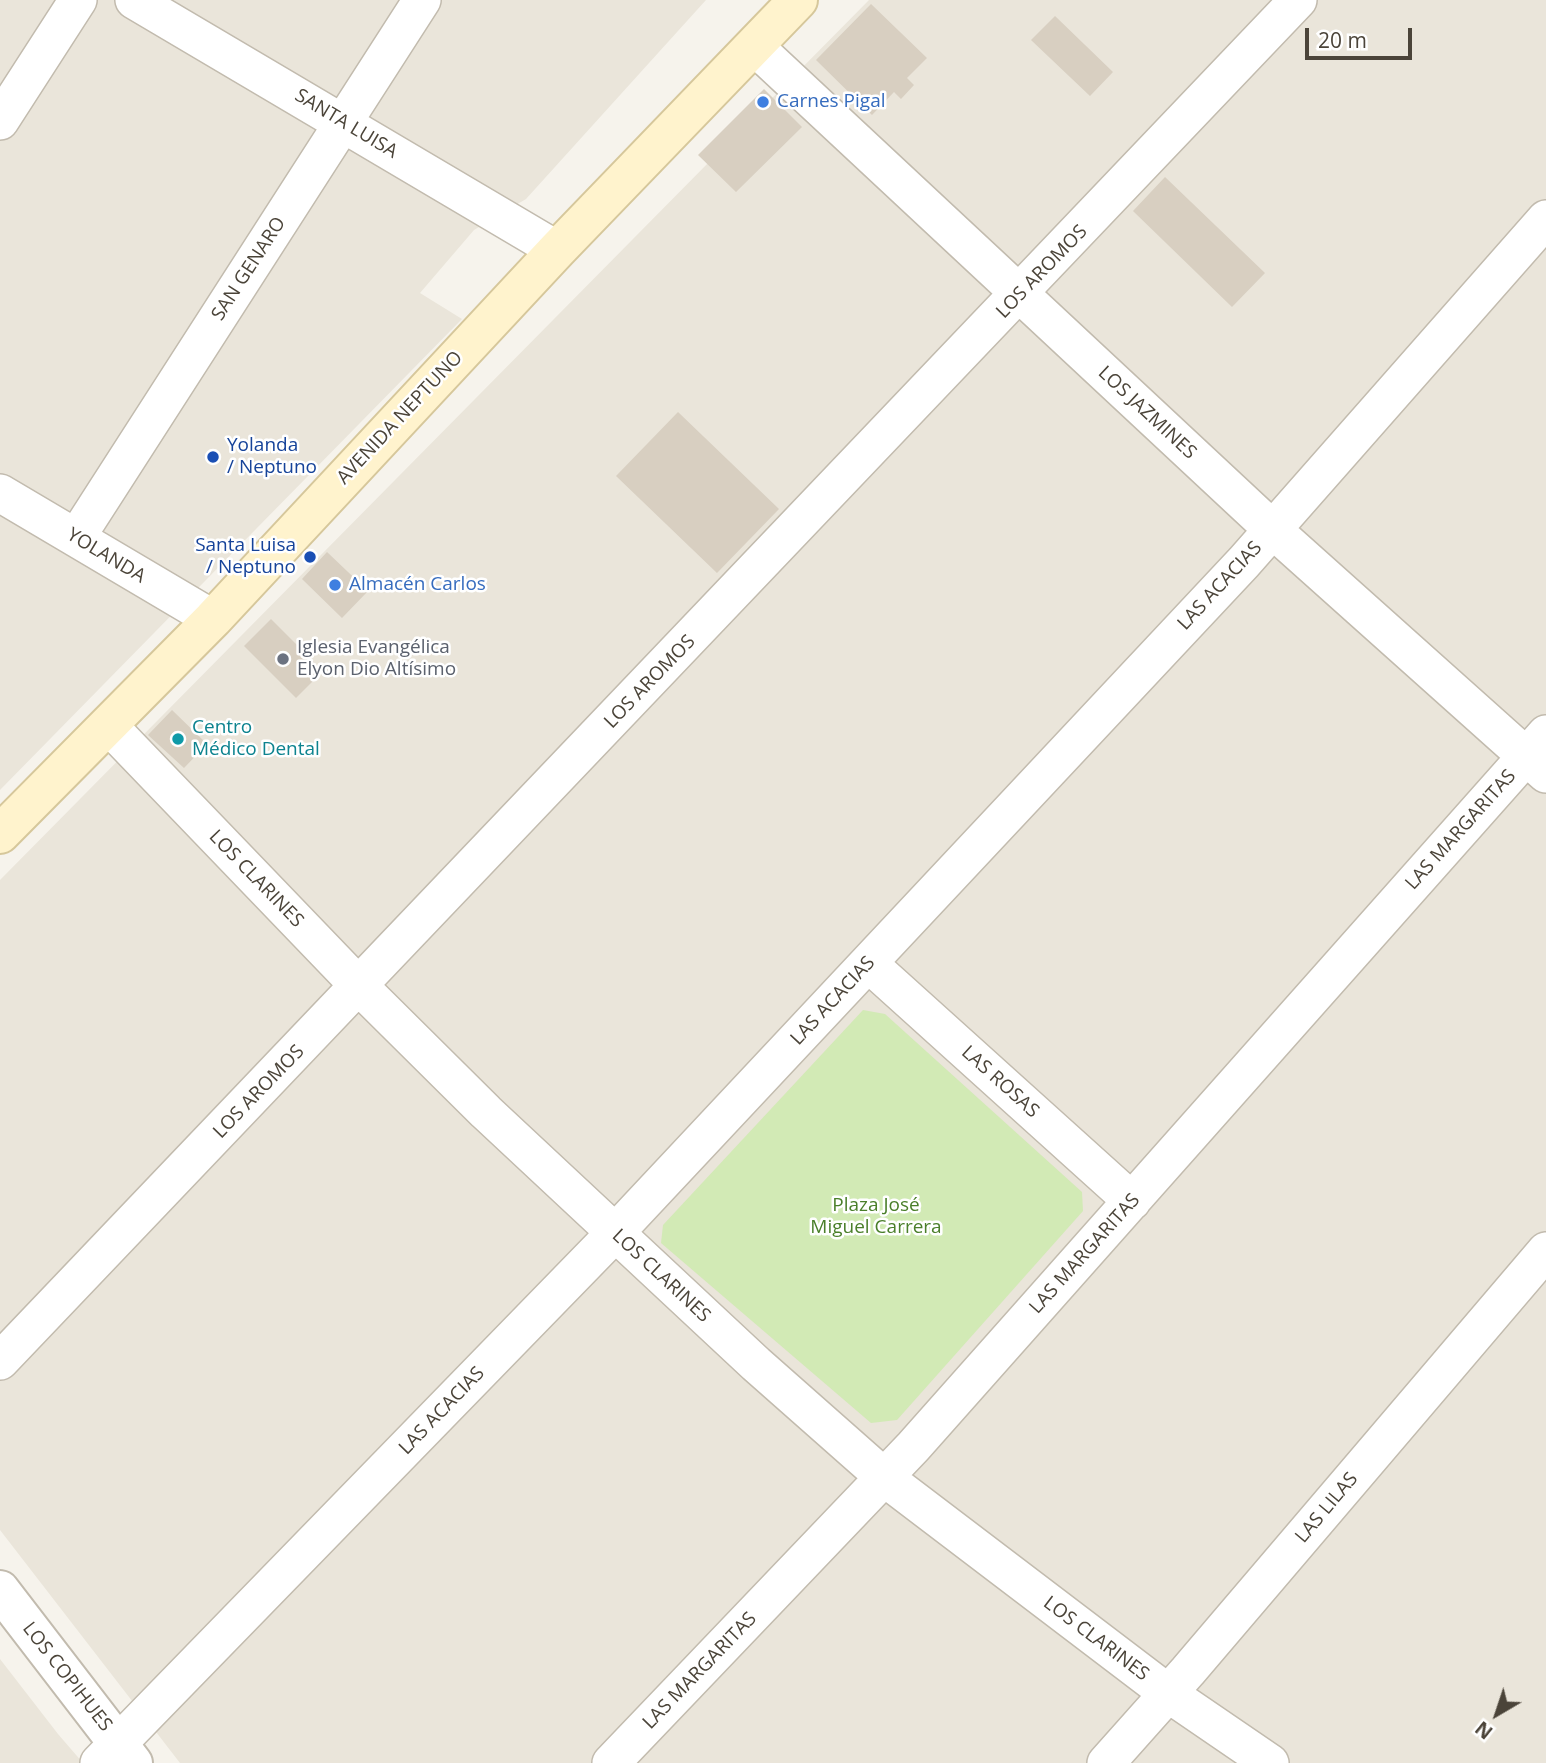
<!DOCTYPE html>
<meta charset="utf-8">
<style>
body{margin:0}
#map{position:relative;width:1546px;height:1763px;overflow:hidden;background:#f6f3ec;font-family:"Open Sans",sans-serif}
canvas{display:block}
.north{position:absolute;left:1462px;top:1679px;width:70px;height:70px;-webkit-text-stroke:5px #fff;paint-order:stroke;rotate:219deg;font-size:19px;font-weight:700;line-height:28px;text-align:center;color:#4b4439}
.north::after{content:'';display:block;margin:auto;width:24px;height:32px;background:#4b4439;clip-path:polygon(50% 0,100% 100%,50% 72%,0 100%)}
.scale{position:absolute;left:1305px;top:28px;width:107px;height:32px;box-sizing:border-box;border:4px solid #4b4439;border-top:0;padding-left:9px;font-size:21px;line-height:24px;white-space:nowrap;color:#4b4439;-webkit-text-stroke:5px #fff;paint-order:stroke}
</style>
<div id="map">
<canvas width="1546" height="1763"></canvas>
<div class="north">N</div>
<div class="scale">20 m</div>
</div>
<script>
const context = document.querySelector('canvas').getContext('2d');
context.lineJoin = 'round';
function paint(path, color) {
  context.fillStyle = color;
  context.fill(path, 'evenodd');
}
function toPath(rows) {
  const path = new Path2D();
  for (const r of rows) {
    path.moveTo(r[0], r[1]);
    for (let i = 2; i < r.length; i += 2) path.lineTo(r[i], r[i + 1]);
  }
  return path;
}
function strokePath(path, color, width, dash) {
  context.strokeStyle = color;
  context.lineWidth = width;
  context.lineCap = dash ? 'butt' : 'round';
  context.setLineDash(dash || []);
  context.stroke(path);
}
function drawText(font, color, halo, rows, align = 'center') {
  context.font = font + ' "Open Sans",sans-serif';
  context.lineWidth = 5;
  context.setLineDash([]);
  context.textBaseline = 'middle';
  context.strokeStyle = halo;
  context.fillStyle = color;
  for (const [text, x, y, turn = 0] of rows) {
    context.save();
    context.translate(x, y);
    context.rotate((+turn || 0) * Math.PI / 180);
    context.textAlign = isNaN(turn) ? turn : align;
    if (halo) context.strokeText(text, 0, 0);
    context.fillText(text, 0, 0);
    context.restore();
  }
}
const residential = toPath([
 [0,0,706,0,526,199,474,230,420,293,462,319,0,790],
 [869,0,1546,0,1546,1763,180,1763,0,1530,0,880],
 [0,1659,58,1734,83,1763,0,1763]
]);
const green = toPath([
 [863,1010,885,1014,1082,1192,1083,1211,897,1420,871,1423,661,1243,663,1225]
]);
const building = toPath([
 [871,4,927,58,907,78,914,85,901,99,894,92,872,115,816,60],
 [1055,16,1113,72,1090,96,1031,40],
 [764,89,802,127,736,192,698,155],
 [1165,177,1265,273,1232,307,1133,211],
 [678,412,779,509,717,573,616,476],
 [327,552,368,591,342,618,302,579],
 [271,619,323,671,296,698,244,646],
 [172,710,207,744,184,768,148,735]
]);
const minor = toPath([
 [134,0,557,250],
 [754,46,1272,529,1546,774],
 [0,121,78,0],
 [0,493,213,619],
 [76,538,422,0],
 [108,725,360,987,486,1112,756,1364,885,1478,1169,1694,1270,1763],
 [868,963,1132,1201],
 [0,1361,1298,0],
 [99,1763,614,1234,868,963,1244,562,1546,219],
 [611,1763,913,1447,1546,734],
 [1106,1763,1188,1671,1546,1251]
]);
const tertiary = toPath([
 [0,1590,133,1763]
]);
const secondary = toPath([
 [0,834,213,619,557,250,798,0]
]);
const markers = [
 [763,102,7,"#3f7fe0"],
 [213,457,7,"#1a4fb4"],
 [310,557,7,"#1a4fb4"],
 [335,585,7,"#3f7fe0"],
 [283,659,7,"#6b7280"],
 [178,739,7,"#0f9aa8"]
];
const shopNames = [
 ["Carnes Pigal",777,102],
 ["Almacén Carlos",349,585]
];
const streetNames = [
 ["SANTA LUISA",346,124,31],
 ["SAN GENARO",249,269,-57],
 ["LOS AROMOS",1042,272,-46],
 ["LOS JAZMINES",1147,413,43],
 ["AVENIDA NEPTUNO",400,418,-47],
 ["YOLANDA",106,556,31],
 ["LAS ACACIAS",1220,586,-47],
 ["LOS AROMOS",650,682,-46],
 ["LAS MARGARITAS",1461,830,-48],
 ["LOS CLARINES",256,879,46],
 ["LAS ACACIAS",833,1001,-47],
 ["LAS ROSAS",1000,1082,42],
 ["LOS AROMOS",259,1092,-46],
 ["LAS MARGARITAS",1085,1254,-48],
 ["LOS CLARINES",661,1276,43],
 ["LAS ACACIAS",442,1411,-46],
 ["LAS LILAS",1327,1508,-50],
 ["LOS CLARINES",1096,1639,37],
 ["LAS MARGARITAS",700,1671,-46],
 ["LOS COPIHUES",67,1677,52]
];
const transitNames = [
 ["Yolanda",227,446],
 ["/ Neptuno",227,468],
 ["Santa Luisa",296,546,"right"],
 ["/ Neptuno",296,568,"right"]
];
const worshipNames = [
 ["Iglesia Evangélica",297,648],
 ["Elyon Dio Altísimo",297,670]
];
const cultureNames = [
 ["Centro",192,728],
 ["Médico Dental",192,750]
];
const parkNames = [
 ["Plaza José",876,1206],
 ["Miguel Carrera",876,1228]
];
paint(residential, '#eae5da');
paint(green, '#d2eab5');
paint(building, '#d8cfc1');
strokePath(minor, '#c2bbae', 40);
strokePath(tertiary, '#c2bbae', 42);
strokePath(secondary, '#d6c79b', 42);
strokePath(minor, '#fff', 37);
strokePath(tertiary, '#fff', 38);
strokePath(secondary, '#fff3cd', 38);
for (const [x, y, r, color] of markers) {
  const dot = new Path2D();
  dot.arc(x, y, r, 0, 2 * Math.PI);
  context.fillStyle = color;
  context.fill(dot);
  strokePath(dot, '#fff', 2.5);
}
drawText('19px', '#366cbe', '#fff', shopNames, 'left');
drawText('19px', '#4b4439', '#fff', streetNames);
drawText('19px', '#164399', '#fff', transitNames, 'left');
drawText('19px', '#5b616d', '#fff', worshipNames, 'left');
drawText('19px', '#0d838f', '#fff', cultureNames, 'left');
drawText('19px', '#4a7f2a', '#fff', parkNames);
</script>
